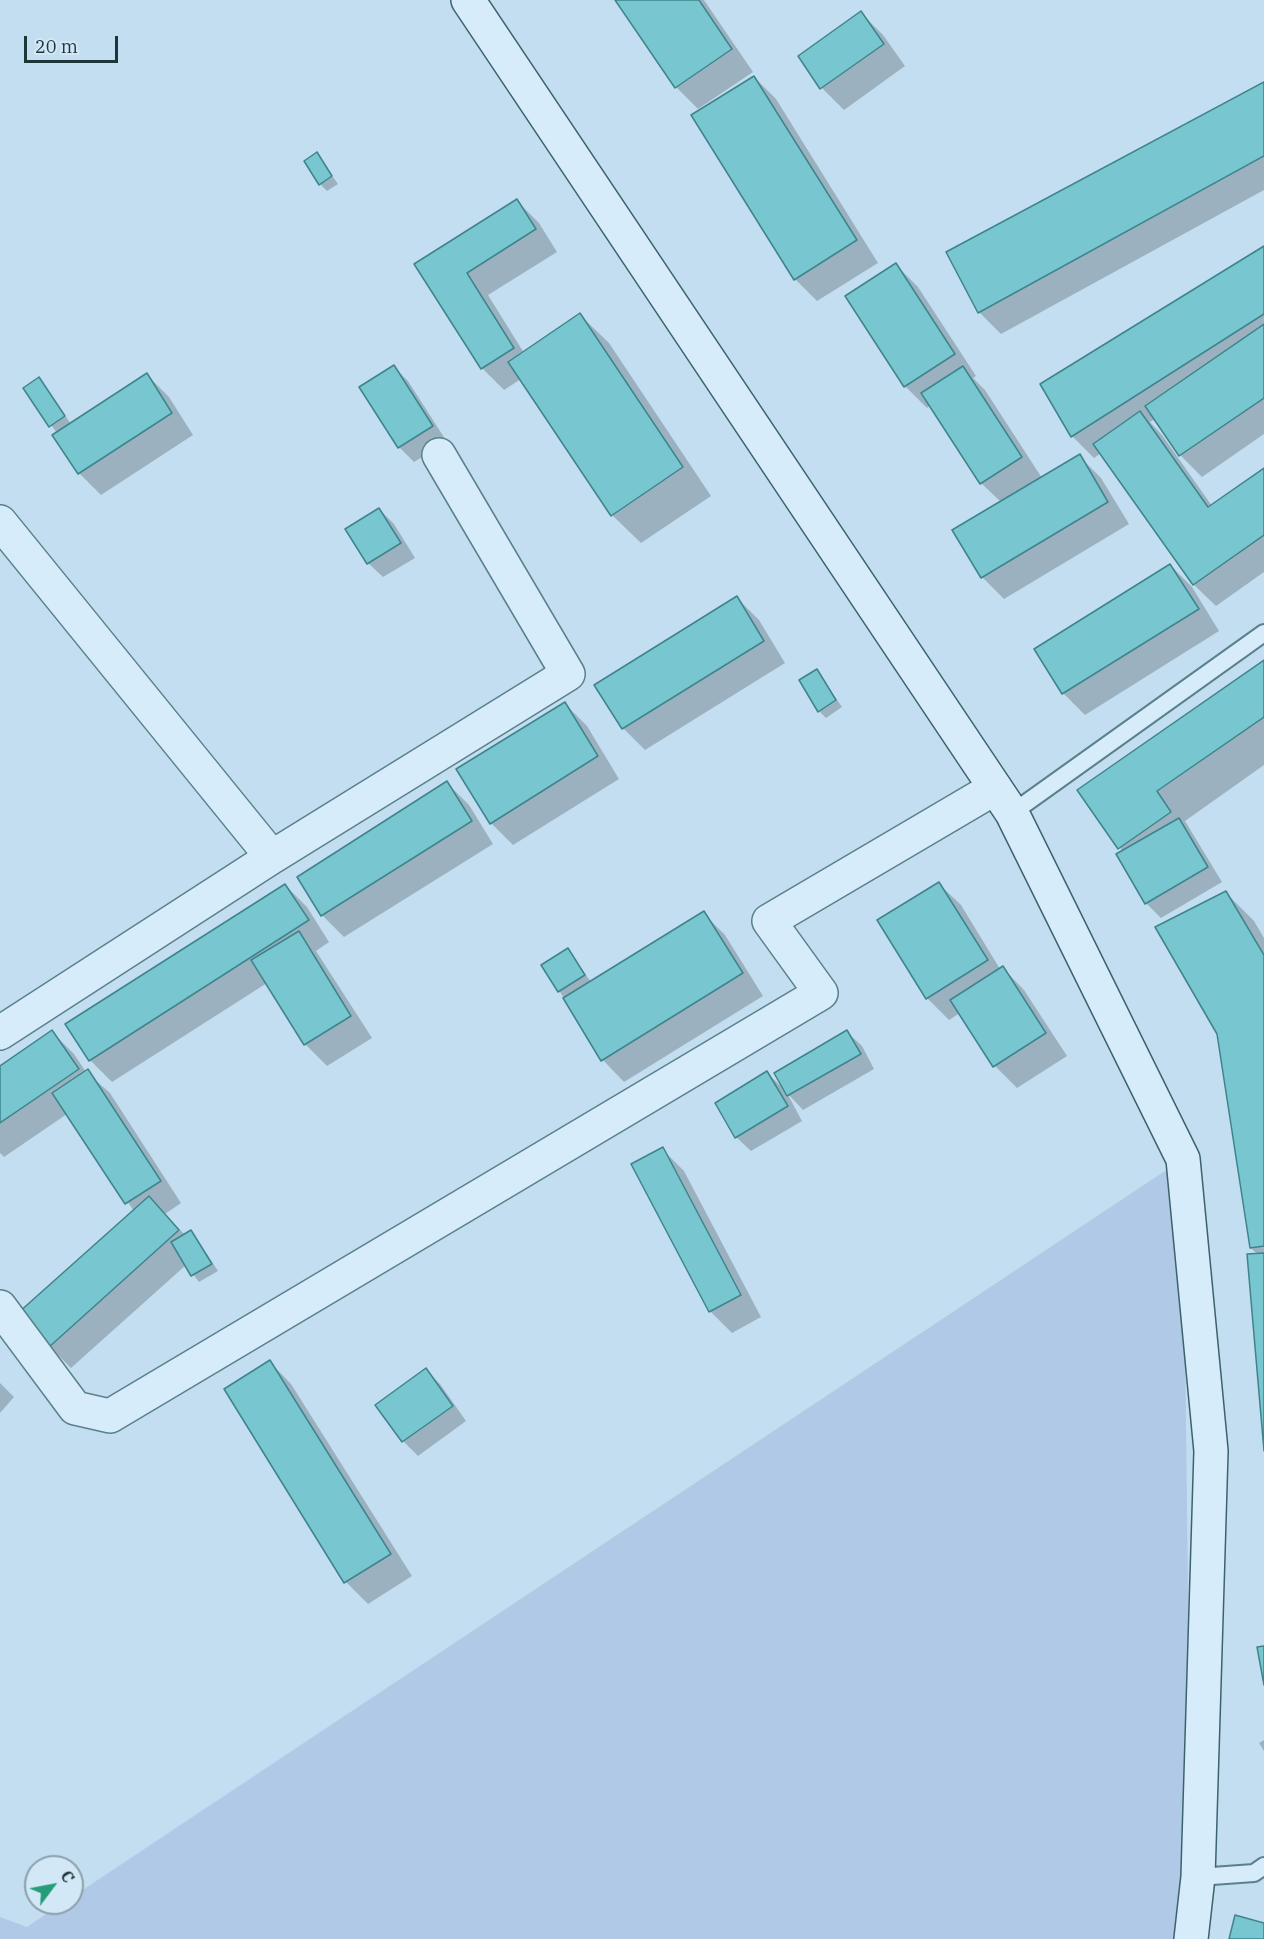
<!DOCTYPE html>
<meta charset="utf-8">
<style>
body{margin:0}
#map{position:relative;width:1264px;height:1939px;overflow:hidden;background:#c3def0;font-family:"IBM Plex Serif",serif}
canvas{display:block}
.north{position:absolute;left:24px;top:1855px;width:60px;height:60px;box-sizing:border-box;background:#d3e8f7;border:2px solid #8ba0ab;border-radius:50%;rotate:58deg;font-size:16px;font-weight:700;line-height:24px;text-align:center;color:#1e353a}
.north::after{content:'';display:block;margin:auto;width:21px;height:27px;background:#269d78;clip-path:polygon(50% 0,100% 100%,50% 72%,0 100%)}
.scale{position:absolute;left:24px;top:36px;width:94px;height:27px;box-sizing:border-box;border:3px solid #1e353a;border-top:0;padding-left:8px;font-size:18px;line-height:21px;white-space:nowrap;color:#1e353a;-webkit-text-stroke:4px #d3e8f7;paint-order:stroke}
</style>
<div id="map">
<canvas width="1264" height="1939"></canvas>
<div class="north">С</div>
<div class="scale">20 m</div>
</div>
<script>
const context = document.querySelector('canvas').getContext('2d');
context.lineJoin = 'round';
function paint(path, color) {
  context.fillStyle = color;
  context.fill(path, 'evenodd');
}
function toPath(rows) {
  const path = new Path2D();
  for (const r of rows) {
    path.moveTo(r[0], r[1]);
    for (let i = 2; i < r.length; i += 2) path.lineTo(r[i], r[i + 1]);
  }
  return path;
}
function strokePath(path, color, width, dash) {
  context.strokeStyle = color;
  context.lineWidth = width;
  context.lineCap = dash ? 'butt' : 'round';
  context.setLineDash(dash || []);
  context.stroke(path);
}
const farmland = toPath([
 [1183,1159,1192,1939,0,1939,0,1917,27,1927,62,1903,72,1903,72,1897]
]);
const shadow = toPath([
 [617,0,704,0,753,72,698,109,676,87],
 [861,13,883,35,905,66,844,110,822,88],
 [754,77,776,99,878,263,817,301,795,279],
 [1264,83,1264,190,1001,334,979,312],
 [317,154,338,184,327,191,320,184],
 [517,201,539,223,557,252,488,295,524,353,580,315,609,343,711,496,641,543,612,515,521,379,504,390,482,368,417,265],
 [1264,248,1264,434,1202,477,1180,455,1155,419,1150,422,1162,435,1212,506,1264,470,1264,572,1216,606,1194,585,1101,453,1094,458,1072,436],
 [896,265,918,287,976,376,973,378,985,390,1042,478,1079,456,1101,478,1129,524,1004,599,982,577,1001,502,981,483,931,405,927,408,905,386],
 [394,367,408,381,447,442,414,462,399,447,361,388],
 [147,375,169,397,193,435,101,495,79,473,57,433,25,389,39,379,71,424],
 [379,509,394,524,415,558,383,577,368,563],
 [1170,565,1192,587,1219,631,1085,715,1063,693,1036,650],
 [737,598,759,620,785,663,645,750,623,728],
 [1264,661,1264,765,1185,821,1222,882,1161,918,1146,903,1118,855,1123,852,1079,790],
 [817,671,842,707,826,718,819,711],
 [565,704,587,726,619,779,513,845,491,823],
 [447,783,469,805,493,844,344,937,322,915,299,877],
 [939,884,961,905,1000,969,1003,968,1024,990,1067,1056,1017,1088,995,1066,960,1013,949,1020,927,998],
 [285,885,307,907,329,942,316,951,372,1038,327,1066,305,1044,267,983,112,1082,90,1060],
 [1226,893,1254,921,1264,938,1264,1434,1258,1255,1251,1248],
 [703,913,725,935,763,996,624,1082,603,1060,543,965,568,950,591,982],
 [52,1032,74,1054,86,1072,110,1093,181,1203,165,1214,185,1235,190,1232,197,1239,218,1271,199,1282,186,1265,71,1368,50,1347,134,1211,67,1114,4,1157,0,1153,0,1068],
 [847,1032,862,1046,874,1069,803,1110,787,1093,802,1121,751,1151,736,1137,767,1073,785,1090],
 [662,1149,684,1171,761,1317,732,1333,710,1311],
 [270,1362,291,1384,412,1576,368,1604,346,1582],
 [426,1370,440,1384,466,1421,418,1456,403,1441],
 [0,1383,14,1397,0,1413],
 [1264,1740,1264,1751,1259,1743]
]);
const building = toPath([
 [615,0,699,0,732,49,675,88,615,0],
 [861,11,884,44,820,89,798,56,861,11],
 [754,76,857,240,794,280,691,115,754,76],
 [1264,82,1264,156,978,313,946,252,1264,82],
 [317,152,332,176,319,185,304,161,317,152],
 [517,199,536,229,467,273,514,348,481,369,414,264,517,199],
 [1264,246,1264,314,1071,437,1040,384,1264,246],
 [896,263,955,354,904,387,845,296,896,263],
 [580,313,683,467,611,516,508,362,580,313],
 [1264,324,1264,398,1179,456,1145,406,1264,324],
 [394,365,433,426,398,448,359,387,394,365],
 [963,366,1022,457,980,484,921,393,963,366],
 [147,373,172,413,78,474,52,435,147,373],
 [39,377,65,416,49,427,23,388,39,377],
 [1140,411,1208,507,1264,468,1264,535,1193,585,1093,444,1140,411],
 [1080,454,1108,502,981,578,952,530,1080,454],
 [379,508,401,543,367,564,345,529,379,508],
 [1170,564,1199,609,1062,694,1034,649,1170,564],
 [737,596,764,641,622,729,594,685,737,596],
 [1264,660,1264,717,1157,791,1171,812,1118,849,1077,790,1264,660],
 [817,669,836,700,818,712,799,680,817,669],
 [565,702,598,756,490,824,456,769,565,702],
 [447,781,472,821,321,916,297,877,447,781],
 [1179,818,1208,867,1145,904,1116,854,1179,818],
 [939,882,988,960,926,999,877,920,939,882],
 [285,884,309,920,89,1061,65,1024,285,884],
 [1226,891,1264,955,1264,1246,1250,1248,1217,1034,1155,927,1226,891],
 [704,911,743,973,601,1061,563,998,704,911],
 [299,931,351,1016,304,1045,251,960,299,931],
 [568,948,585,975,558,992,541,965,568,948],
 [1003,966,1046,1033,993,1067,950,1000,1003,966],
 [52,1030,79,1069,0,1123,0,1066,52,1030],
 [847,1030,861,1054,787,1096,774,1073,847,1030],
 [88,1069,161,1181,125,1204,52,1093,88,1069],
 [767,1071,788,1106,735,1138,715,1103,767,1071],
 [663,1147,741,1295,709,1312,631,1164,663,1147],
 [149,1196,179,1230,48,1348,18,1313,149,1196],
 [191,1230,212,1264,191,1276,171,1242,191,1230],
 [1264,1253,1264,1451,1247,1254,1264,1253],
 [270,1360,391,1554,344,1583,224,1389,270,1360],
 [426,1368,453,1406,402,1442,375,1405,426,1368],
 [1264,1646,1264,1685,1257,1647,1264,1646],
 [1235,1915,1264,1923,1264,1939,1229,1939,1235,1915]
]);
const lane = toPath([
 [1012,813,1264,633],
 [1198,1877,1254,1873,1264,1866]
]);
const street = toPath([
 [0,522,272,857,568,674,439,455],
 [0,1033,272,857],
 [0,1307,75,1408,110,1416,821,993,769,921,995,788]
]);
const secondary = toPath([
 [468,0,1012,813,1183,1159,1211,1451,1198,1877,1191,1939]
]);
paint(farmland, '#b0c9e6');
paint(shadow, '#0003');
paint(building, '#77c6d0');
strokePath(building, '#3e848b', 1.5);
strokePath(lane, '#59808b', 20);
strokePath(street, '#59808b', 36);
strokePath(secondary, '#3c636d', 36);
strokePath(lane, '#d7ecfa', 16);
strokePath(street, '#d7ecfa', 33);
strokePath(secondary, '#d7ecfa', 33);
</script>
